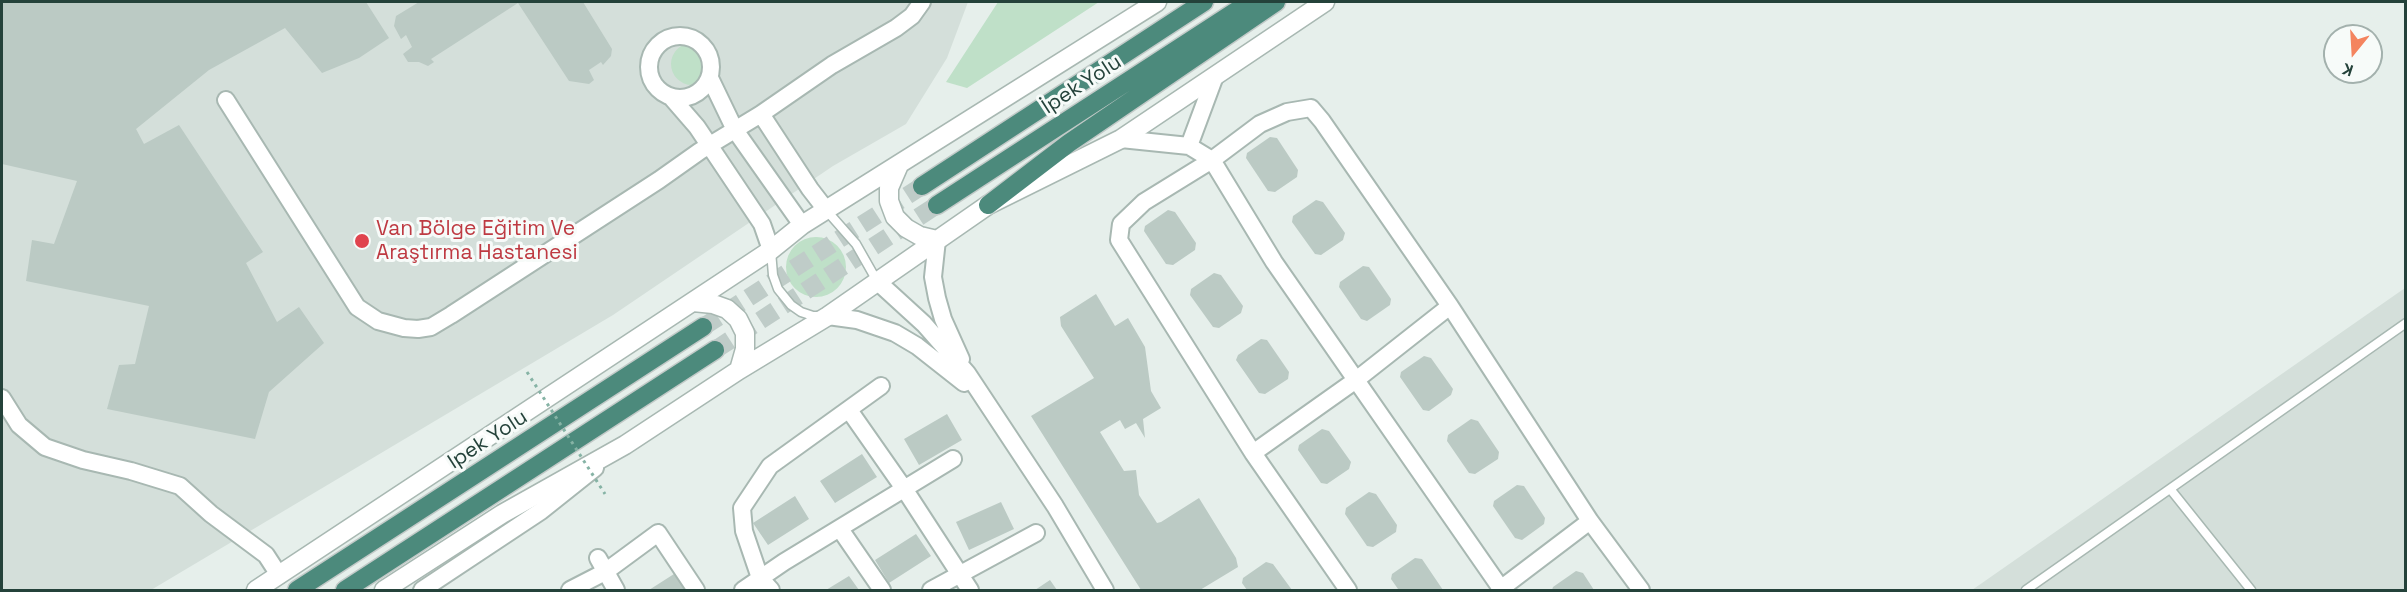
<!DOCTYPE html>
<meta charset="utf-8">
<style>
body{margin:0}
#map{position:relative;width:2407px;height:592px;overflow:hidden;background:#e6efeb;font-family:"Space Grotesk",sans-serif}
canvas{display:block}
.frame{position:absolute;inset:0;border:3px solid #24423a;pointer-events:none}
.north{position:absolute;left:2323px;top:24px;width:60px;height:60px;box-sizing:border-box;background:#f7fbf9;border:2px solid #a3b1ad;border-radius:50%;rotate:198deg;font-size:16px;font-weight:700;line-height:24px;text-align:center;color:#24423a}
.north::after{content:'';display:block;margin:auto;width:21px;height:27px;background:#f4845f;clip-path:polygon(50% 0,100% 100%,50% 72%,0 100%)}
</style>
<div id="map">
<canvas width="2407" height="592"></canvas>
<div class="frame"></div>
<div class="north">K</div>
</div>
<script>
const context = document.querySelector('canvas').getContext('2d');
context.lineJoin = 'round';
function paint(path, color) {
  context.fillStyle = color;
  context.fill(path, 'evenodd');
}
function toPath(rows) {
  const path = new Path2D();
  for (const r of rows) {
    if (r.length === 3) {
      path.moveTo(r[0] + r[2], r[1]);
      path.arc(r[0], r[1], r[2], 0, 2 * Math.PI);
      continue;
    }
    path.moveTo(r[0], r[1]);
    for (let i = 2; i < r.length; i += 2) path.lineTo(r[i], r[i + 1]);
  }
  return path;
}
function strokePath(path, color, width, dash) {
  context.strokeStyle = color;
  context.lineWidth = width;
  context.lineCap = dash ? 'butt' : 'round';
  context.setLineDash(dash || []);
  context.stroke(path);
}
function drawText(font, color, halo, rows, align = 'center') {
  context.font = font + ' "Space Grotesk",sans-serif';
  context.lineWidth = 6;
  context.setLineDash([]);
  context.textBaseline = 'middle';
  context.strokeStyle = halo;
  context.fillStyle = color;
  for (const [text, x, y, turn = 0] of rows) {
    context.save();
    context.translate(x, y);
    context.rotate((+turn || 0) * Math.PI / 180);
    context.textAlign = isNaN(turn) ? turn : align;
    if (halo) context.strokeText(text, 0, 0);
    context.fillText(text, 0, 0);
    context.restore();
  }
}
const built = toPath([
 [2,2,968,2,947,58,906,124,833,166,613,315,151,590,2,590],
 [2405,288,2405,590,1972,590]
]);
const green = toPath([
 [998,2,1099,2,967,88,946,82],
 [692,64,21],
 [816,267,30]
]);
const building = toPath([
 [2,2,366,2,389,38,359,58,322,73,285,28,209,70,136,129,144,144,179,125,263,252,246,263,277,322,299,307,324,343,269,392,255,439,107,409,119,365,135,364,149,306,26,281,32,240,54,244,77,181,2,164],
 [419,2,583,2,612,49,611,56,603,65,601,62,589,70,594,80,589,84,569,81,518,3,431,59,434,62,428,66,419,62,408,62,403,54,412,47,406,35,401,39,394,26,396,16],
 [1270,137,1277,138,1298,170,1297,177,1275,192,1268,191,1246,158,1247,153],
 [1316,200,1323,202,1345,233,1343,240,1321,255,1315,254,1292,222,1293,216],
 [1168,210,1175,212,1196,243,1195,250,1173,265,1166,264,1144,231,1145,226],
 [1363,266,1369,267,1391,299,1390,305,1367,321,1361,319,1339,287,1340,282],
 [1214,273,1221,275,1243,306,1241,313,1219,328,1213,327,1190,295,1191,289],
 [1096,294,1115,326,1128,318,1145,347,1151,391,1161,408,1143,419,1145,438,1136,423,1125,429,1120,420,1100,432,1124,471,1136,470,1139,495,1157,523,1161,522,1199,498,1236,558,1238,567,1200,590,1141,590,1031,416,1094,378,1061,326,1060,317],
 [1261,339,1267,340,1289,372,1288,379,1265,394,1259,393,1236,360,1238,355],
 [1424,356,1431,358,1453,389,1451,395,1429,411,1423,410,1400,377,1401,372],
 [947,414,962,440,919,465,904,439],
 [1471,419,1478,421,1499,452,1498,459,1475,474,1469,473,1447,441,1448,435],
 [1322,429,1329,431,1351,462,1349,469,1327,484,1321,483,1298,450,1299,445],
 [862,454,877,477,835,503,820,481],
 [1517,485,1524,486,1545,518,1544,524,1522,540,1515,538,1493,506,1494,501],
 [1369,492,1376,494,1397,525,1396,532,1373,547,1367,546,1345,514,1346,508],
 [795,496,809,519,768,545,753,523],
 [1001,502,1014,529,969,550,956,522],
 [916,534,931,556,889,583,875,560],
 [1415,558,1422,559,1443,590,1398,589,1391,579,1392,574],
 [1266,562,1273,564,1292,590,1247,590,1242,583,1243,578],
 [1576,571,1583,573,1594,590,1552,590,1553,587],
 [674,574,685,590,649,590],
 [849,576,859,590,826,590],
 [1050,580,1057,590,1035,590]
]);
const trunkTunnel = toPath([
 [703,327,922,186],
 [715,350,937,205]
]);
const service = toPath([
 [827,211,856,244,877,281],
 [771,251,773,275,778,289,791,305,801,312,813,316,820,316],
 [2171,490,2251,590],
 [2026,590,2406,323]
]);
const minor = toPath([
 [680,67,31],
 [710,78,735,130,802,225],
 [671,97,697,127,762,224,771,250],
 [226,100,357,307,378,321,404,328,418,329,431,327,451,315,659,180,700,151,761,114,832,65,896,28,912,16,922,2],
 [761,114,810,189,827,211],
 [1121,139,1189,146,1215,76],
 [1189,146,1212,160,1274,262,1502,590],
 [937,240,933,277,937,298,943,319,961,359],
 [878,282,924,324,967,373,1055,506,1105,590],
 [828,316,857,320,895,333,917,346,964,383],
 [2,398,19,425,45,447,83,460,131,471,180,486,211,514,266,555,279,575],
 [849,410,905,490,970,590],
 [1253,453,1356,380,1450,306],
 [840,529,882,590],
 [598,558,616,590],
 [422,590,541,511,595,468],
 [570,590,605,572,658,533,696,590],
 [743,590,784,562,953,459],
 [771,590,760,578,744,531,742,508,770,466,881,386],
 [931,590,1036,533],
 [1348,590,1253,453,1119,240,1121,224,1144,202,1212,160,1260,124,1287,112,1311,108,1322,121,1450,306,1590,521,1641,590],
 [1499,590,1590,521]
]);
const tertiary = toPath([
 [899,165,889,188,889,201,895,217,906,228,920,236,937,240],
 [693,302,713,304,727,309,738,319,745,333,745,349,739,370],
 [256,590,771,250,802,225,1157,2],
 [384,590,502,514,625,445,739,370,828,316,988,205,1121,139,1325,2]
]);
const trunk = toPath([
 [922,186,1204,2],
 [937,205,1250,2],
 [988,205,1069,143,1276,2],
 [297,590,703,327],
 [345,590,715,350]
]);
const pathBridge = toPath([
 [527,372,605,494]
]);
const markers = [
 [362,241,8,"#e0444e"]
];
const streetNames = [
 ["İpek Yolu",1082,85,-33],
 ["Ipek Yolu",488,440,-33]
];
const healthNames = [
 ["Van Bölge Eğitim Ve",376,229],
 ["Araştırma Hastanesi",376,253]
];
paint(built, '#d4dfda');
paint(green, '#bfe0c8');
paint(building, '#bbcac4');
strokePath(trunkTunnel, '#bfccc8', 18, [18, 9]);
strokePath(service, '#a8b8b2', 11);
strokePath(minor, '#a8b8b2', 20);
strokePath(tertiary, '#a8b8b2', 21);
strokePath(trunk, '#c2cac8', 21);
strokePath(service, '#fff', 8);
strokePath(minor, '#fff', 16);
strokePath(tertiary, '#fff', 18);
strokePath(trunk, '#4c8a7c', 18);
strokePath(pathBridge, '#86b3a5', 3, [3, 4.5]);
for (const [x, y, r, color] of markers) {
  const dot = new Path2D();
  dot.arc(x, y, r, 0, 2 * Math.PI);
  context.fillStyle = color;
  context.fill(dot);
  strokePath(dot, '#f7fbf9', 2);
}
drawText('21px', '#24423a', '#f7fbf9', streetNames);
drawText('21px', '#be3a42', '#f7fbf9', healthNames, 'left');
</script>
